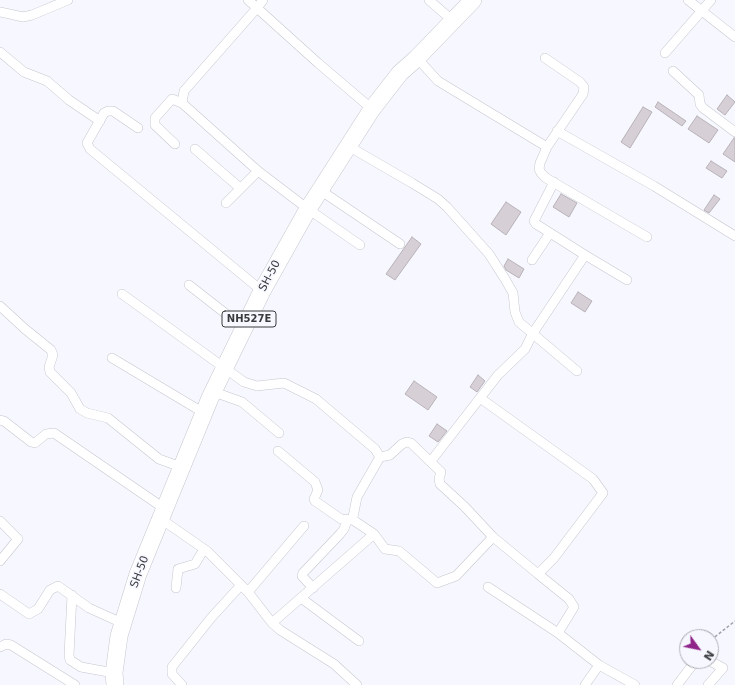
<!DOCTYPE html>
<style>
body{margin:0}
#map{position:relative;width:735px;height:685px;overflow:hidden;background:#f7f8ff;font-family:"DejaVu Sans",sans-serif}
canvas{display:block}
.north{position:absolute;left:679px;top:629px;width:40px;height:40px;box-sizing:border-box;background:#f7f8ff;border:1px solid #abacb1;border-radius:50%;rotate:123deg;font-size:11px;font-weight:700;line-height:16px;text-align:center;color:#393a3d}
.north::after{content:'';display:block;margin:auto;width:14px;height:18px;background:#8f2589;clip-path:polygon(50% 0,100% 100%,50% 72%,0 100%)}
</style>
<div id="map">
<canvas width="735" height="685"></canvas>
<div class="north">N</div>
</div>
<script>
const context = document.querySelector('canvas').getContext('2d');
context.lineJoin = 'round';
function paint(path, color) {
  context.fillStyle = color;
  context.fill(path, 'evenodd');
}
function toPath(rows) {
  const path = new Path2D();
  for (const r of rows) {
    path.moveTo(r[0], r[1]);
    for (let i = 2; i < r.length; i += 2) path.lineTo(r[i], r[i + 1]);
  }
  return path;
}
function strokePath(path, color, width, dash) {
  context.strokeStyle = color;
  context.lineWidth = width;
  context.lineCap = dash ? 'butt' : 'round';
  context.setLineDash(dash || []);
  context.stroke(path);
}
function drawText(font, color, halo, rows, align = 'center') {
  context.font = font + ' "DejaVu Sans",sans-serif';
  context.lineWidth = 3.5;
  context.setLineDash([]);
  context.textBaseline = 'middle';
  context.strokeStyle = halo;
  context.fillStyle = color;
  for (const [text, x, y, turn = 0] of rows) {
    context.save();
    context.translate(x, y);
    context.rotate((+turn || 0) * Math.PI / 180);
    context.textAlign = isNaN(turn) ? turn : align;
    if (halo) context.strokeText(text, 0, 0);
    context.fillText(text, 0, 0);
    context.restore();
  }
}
const building = toPath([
 [727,95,735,102,725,115,717,109,727,95],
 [658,102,686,121,682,126,655,107,658,102],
 [643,107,652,112,630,148,621,142,643,107],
 [697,116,718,130,709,143,688,129,697,116],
 [734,138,735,138,735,162,723,154,734,138],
 [711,161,727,171,722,178,706,168,711,161],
 [561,194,577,203,569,217,553,207,561,194],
 [714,195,720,199,709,213,704,210,714,195],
 [506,202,521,212,506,235,491,224,506,202],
 [412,237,421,244,395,280,386,274,412,237],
 [508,259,524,269,519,278,506,270,504,266,508,259],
 [578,292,592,301,585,312,571,303,578,292],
 [478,375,485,381,477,392,470,387,478,375],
 [414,381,437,397,428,410,405,394,414,381],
 [437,424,447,431,438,442,429,436,437,424]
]);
const path = toPath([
 [711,640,735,621]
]);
const street = toPath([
 [248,0,257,8,184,91,182,103,258,171,308,209,360,245],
 [263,0,257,8,318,63,372,109],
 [429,0,453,21],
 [688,0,735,37],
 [0,12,23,17,32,15,68,0],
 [0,52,24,72,47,81,69,100,100,121],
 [665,53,711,0],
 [417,58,438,81,547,147],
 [545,58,580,82,584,87,583,94,547,147,540,163,539,169,541,173,546,178,647,237],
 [673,71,699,95,700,104,703,108,735,132],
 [138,128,113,111,108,111,104,113,87,143,90,149,262,291],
 [557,131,654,186,735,236],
 [175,144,155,125,155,118,172,99,182,103],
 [348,146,412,183,438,199,447,207,489,254,505,279,513,293,515,312,519,322,577,371],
 [195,149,240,188],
 [320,190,400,244],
 [226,203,258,171],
 [585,255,627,280],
 [532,260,550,233],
 [189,285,244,328],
 [122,294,244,382,257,386,284,383,316,399,375,449,380,457,390,455,402,444,407,442,411,443,441,472,439,479,440,484,465,507,493,537,538,574,554,558,603,493,593,479,480,398,431,461],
 [0,306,25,329,51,350,53,355,49,367,50,372,71,393,80,409,87,413,108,418,159,459,181,467],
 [112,358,204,413],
 [214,392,242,402,279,433],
 [480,398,498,375,525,349,533,333,585,255,536,224,534,221,554,182],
 [0,420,4,421,31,442,35,443,46,434,54,433,165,509],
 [278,451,315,482,318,490,314,499,315,501,341,519,353,520],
 [380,457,357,497,353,517,353,520,374,534,385,549,399,551,437,583,456,576,493,537],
 [161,519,207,551,248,592,272,623,280,630,334,664,357,685],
 [0,521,18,539,0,561],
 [538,574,569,599,574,607,558,633,599,665,635,685],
 [488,587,558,633],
 [176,588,178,569,195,564,204,549],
 [313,588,302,576,303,573,340,534,344,529,347,520],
 [248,592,304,526],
 [0,594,29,614,38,609,50,590,58,586,89,608,122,623],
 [72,595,69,655,70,660,81,667,114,673],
 [301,598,359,641],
 [272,623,374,534],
 [0,647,6,644,11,645,75,685],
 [182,685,172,674,172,667,211,618,241,585],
 [585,685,599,665],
 [677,685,694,663,699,661],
 [708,685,723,668,710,661]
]);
const highway = toPath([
 [115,685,114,673,119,636,138,574,210,398,262,291,308,209,372,109,400,73,417,58,473,0]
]);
const shields = [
 [249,319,54]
];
const shieldNames = [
 ["NH527E",249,319]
];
const streetNames = [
 ["SH-50",270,276,-62],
 ["SH-50",140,572,-69]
];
paint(building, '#d6cfd6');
strokePath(building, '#b8b1b8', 1);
strokePath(street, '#c5c6ce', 10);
strokePath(highway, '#c5c6ce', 18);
strokePath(path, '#a0a1a6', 1.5, [3, 2]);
strokePath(street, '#fff', 9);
strokePath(highway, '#fff', 17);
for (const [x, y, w] of shields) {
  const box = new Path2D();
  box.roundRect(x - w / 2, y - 8, w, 16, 3);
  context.fillStyle = '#f7f8ff';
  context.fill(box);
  strokePath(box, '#393a3d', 1);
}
drawText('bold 10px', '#393a3d', null, shieldNames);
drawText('11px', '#393a3d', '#f7f8ff', streetNames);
</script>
